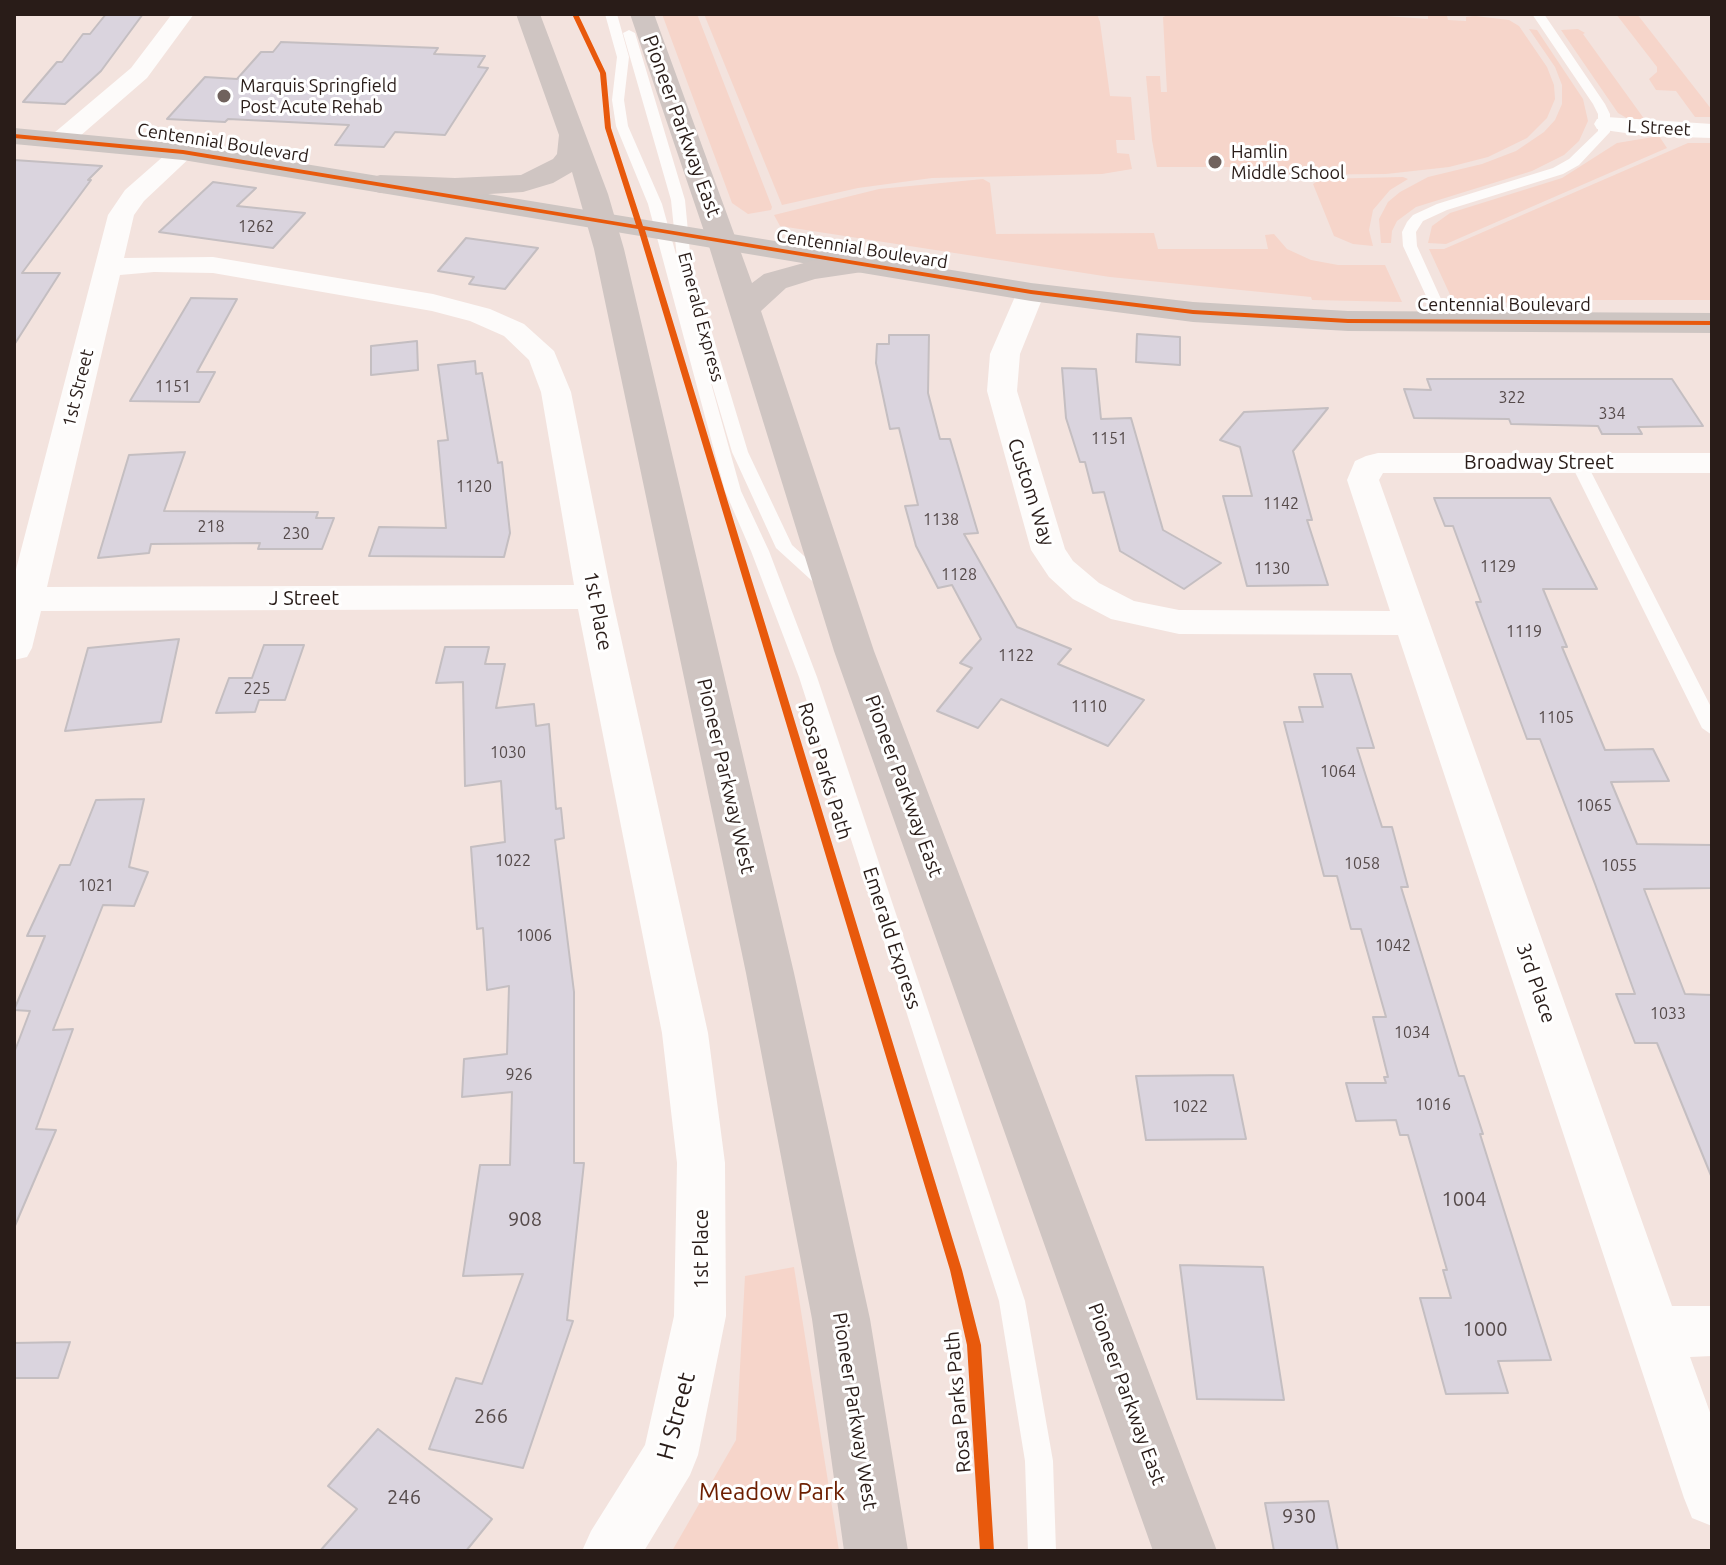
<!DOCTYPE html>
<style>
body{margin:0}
#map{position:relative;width:1726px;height:1565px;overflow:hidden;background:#f3e3de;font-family:Ubuntu,sans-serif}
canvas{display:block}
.frame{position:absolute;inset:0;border:16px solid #291c18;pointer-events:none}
</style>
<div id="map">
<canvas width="1726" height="1565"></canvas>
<div class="frame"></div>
</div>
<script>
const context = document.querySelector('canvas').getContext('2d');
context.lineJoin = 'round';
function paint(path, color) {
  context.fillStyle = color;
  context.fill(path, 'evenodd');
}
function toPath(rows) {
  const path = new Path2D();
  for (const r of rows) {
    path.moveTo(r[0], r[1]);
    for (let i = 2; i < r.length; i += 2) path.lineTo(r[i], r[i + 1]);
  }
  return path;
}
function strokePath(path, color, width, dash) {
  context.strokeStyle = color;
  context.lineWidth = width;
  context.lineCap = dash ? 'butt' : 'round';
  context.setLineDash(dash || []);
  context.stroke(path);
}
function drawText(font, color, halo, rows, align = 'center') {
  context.font = font + ' Ubuntu,sans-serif';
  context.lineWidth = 6;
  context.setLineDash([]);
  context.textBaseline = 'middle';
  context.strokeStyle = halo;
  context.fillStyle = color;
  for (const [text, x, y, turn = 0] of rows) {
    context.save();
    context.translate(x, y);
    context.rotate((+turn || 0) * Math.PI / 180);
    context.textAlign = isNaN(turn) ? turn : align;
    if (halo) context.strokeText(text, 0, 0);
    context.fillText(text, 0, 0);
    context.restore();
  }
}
const green = toPath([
 [662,14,697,14,772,207,771,210,748,214,732,203],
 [704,14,1097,14,1100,22,1110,96,1131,97,1135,140,1116,140,1117,153,1129,154,1132,169,1102,174,932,178,858,188,782,205],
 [1171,14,1357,14,1428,19,1428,15,1418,14,1438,14,1447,16,1448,20,1466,21,1466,17,1475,16,1509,20,1519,26,1547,67,1554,85,1555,99,1547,118,1527,138,1488,157,1449,167,1386,174,1271,175,1263,174,1258,167,1157,167,1152,140,1146,76,1160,76,1161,92,1167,92,1163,17],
 [1616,14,1637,14,1712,110,1712,117,1695,117,1676,91,1656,90,1649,79,1657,72,1657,67],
 [1529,29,1537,30,1583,99,1588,121,1579,141,1564,155,1532,171,1416,207,1397,221,1392,231,1391,243,1381,243,1379,219,1388,202,1400,192,1428,177,1482,164,1516,151,1544,132,1555,120,1562,104,1562,85,1555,67],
 [1578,29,1585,33,1583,34,1645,120,1630,120,1618,113,1561,30],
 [1659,136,1667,148,1446,244,1428,243,1432,226,1450,213,1562,178,1617,143],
 [1688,143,1712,143,1712,300,1556,300,1558,303,1454,302,1452,299,1429,249,1444,249],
 [1403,177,1408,179,1390,190,1373,210,1369,230,1373,246,1353,244,1334,236,1313,184,1321,179],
 [983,179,990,183,996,234,1154,233,1158,249,1268,249,1265,235,1274,234,1287,249,1311,260,1338,265,1385,265,1402,302,1312,300,1311,297,1110,277,780,226,774,215,879,189],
 [794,1267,839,1551,672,1551,736,1440,745,1276]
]);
const building = toPath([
 [106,14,143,14,101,71,65,104,23,102,57,62,62,62,83,34,90,34,106,14],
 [281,42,438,48,434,54,485,56,478,67,488,68,445,135,395,132,384,147,335,145,349,125,228,119,225,122,167,119,205,77,237,79,261,52,273,52,281,42],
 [14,160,102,166,88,180,91,180,22,273,60,273,14,345,14,160],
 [213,182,256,188,237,206,305,213,273,248,159,232,213,182],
 [466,238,538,248,505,289,469,284,474,277,438,271,466,238],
 [191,298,237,299,197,372,215,372,199,402,130,401,191,298],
 [1137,334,1180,337,1180,365,1136,362,1137,334],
 [889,335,929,335,928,393,940,439,950,439,978,533,964,534,1017,627,1071,649,1058,664,1144,700,1108,746,1001,699,978,728,937,711,972,668,960,663,981,639,952,585,938,588,916,546,905,506,918,505,899,428,890,429,876,363,877,344,889,344,889,335],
 [417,341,418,370,371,375,371,346,417,341],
 [475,361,476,374,482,373,498,463,502,462,510,533,504,557,369,556,379,527,446,528,438,441,448,440,438,365,475,361],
 [1062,368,1096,369,1101,419,1131,418,1163,530,1221,563,1184,589,1120,551,1104,492,1093,493,1085,462,1080,462,1066,418,1062,368],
 [1427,379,1672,379,1703,426,1638,427,1642,434,1602,434,1598,426,1511,424,1509,419,1414,418,1404,389,1431,390,1427,379],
 [1328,408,1293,451,1312,520,1307,520,1328,585,1247,586,1223,496,1252,496,1240,447,1220,440,1244,412,1328,408],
 [185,452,164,511,318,512,316,518,334,518,322,549,258,549,260,543,151,544,149,553,98,558,129,455,185,452],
 [1434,498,1550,498,1597,589,1543,589,1567,647,1562,647,1605,750,1653,749,1669,781,1611,782,1637,844,1712,845,1712,888,1644,889,1685,994,1712,995,1712,1178,1657,1043,1635,1043,1616,994,1635,994,1595,884,1540,739,1527,739,1476,602,1481,602,1453,526,1445,526,1434,498],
 [179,639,161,722,65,731,88,648,179,639],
 [264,645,304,645,285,700,259,700,255,712,216,713,229,678,252,678,264,645],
 [445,647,489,647,485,664,505,664,496,708,534,704,536,726,549,724,556,809,561,808,564,838,555,840,574,992,574,1163,584,1163,567,1320,573,1321,523,1468,429,1449,456,1378,482,1384,523,1274,463,1276,480,1165,510,1165,512,1092,462,1097,464,1059,507,1054,509,986,487,990,483,928,477,929,471,847,505,842,501,781,465,786,463,682,436,683,445,647],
 [1314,674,1351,674,1374,748,1357,748,1382,827,1392,827,1408,887,1401,887,1459,1076,1464,1076,1483,1134,1480,1134,1551,1360,1498,1361,1508,1393,1446,1394,1420,1298,1451,1298,1443,1270,1447,1270,1408,1135,1400,1135,1396,1120,1356,1121,1346,1083,1386,1083,1384,1077,1388,1077,1373,1017,1386,1017,1361,929,1351,929,1337,876,1324,876,1284,722,1303,722,1299,707,1323,707,1314,674],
 [144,799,129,867,148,872,134,906,103,905,53,1030,73,1029,36,1129,56,1130,14,1228,14,1053,30,1011,14,1010,45,936,27,936,60,865,70,865,96,800,144,799],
 [1233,1075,1246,1139,1146,1140,1136,1076,1233,1075],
 [1180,1265,1263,1267,1284,1400,1197,1399,1180,1265],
 [70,1342,58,1378,14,1378,14,1343,70,1342],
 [378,1429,492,1519,466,1551,320,1551,357,1509,328,1486,378,1429],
 [1328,1501,1338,1551,1274,1551,1265,1503,1328,1501]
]);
const lane = toPath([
 [605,14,617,14,629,57,624,100,628,126,662,204,677,258,671,200,623,33,629,30,635,33,685,200,691,263,748,452,792,545,836,585,833,589,821,589,776,548,732,452,699,340,741,491,769,551,817,677,1025,1301,1053,1461,1056,1551,1028,1551,1025,1461,999,1301,799,677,751,551,725,491,648,204,616,126,612,100,617,57,605,14],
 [1532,14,1544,14,1605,104,1610,114,1610,132,1579,165,1563,174,1447,210,1423,221,1416,232,1417,246,1451,321,1449,324,1439,324,1403,246,1402,232,1407,222,1413,215,1437,204,1553,168,1569,159,1598,131,1598,114,1593,104,1532,14],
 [1578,457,1586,462,1712,709,1712,735,1702,728,1570,462,1578,457]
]);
const street = toPath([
 [172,14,194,14,147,78,72,143,54,143,50,138,54,133,131,68,172,14],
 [1606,117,1712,124,1712,138,1647,136,1597,129,1594,124,1597,119,1606,117],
 [183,144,192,147,196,152,144,201,134,215,124,258,213,257,433,294,490,309,524,324,554,351,571,392,612,597,708,1033,725,1163,726,1316,698,1455,690,1475,644,1551,582,1551,591,1531,645,1445,674,1316,677,1163,662,1033,578,609,41,611,32,648,27,657,14,660,14,577,108,215,125,190,174,147,183,144],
 [154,272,213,273,432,311,470,321,504,336,529,360,541,392,574,585,47,587,120,275,154,272],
 [1031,283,1041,286,1045,292,1020,354,1017,391,1065,549,1073,561,1099,583,1134,601,1179,610,1390,611,1347,480,1355,461,1366,456,1378,453,1712,453,1712,473,1383,473,1379,480,1672,1306,1712,1306,1712,1356,1690,1357,1712,1418,1712,1526,1692,1518,1684,1498,1398,635,1179,634,1111,619,1073,599,1049,577,1031,550,987,391,990,354,1017,292,1021,286,1031,283]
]);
const secondary = toPath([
 [14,128,183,144,1031,283,1193,302,1348,311,1712,313,1712,333,1348,331,1193,322,1031,301,183,160,14,144,14,128]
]);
const primary = toPath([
 [516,14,540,14,608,194,624,249,794,973,870,1319,908,1551,844,1551,812,1319,746,973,594,249,572,172,553,183,523,192,455,196,380,193,370,190,366,184,370,178,380,175,455,178,521,175,553,159,557,154,559,135,516,14],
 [630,14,654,14,752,283,764,274,811,261,858,255,869,257,873,264,869,271,815,279,786,288,761,311,874,651,1217,1551,1153,1551,834,651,708,243,630,14]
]);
const cycleway = toPath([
 [572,14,578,14,606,73,611,128,643,226,1031,290,1193,310,1348,319,1712,321,1712,325,1348,323,1193,314,1031,294,645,230,962,1270,981,1345,994,1551,980,1551,967,1345,950,1270,638,229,183,154,14,138,14,134,183,150,636,225,605,128,600,73,572,14]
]);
const markers = [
 [224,96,8,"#70625d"],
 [1215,162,8,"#70625d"]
];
const numberNames = [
 ["1262",256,227],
 ["1151",173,387],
 ["322",1512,398],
 ["334",1612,414],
 ["1151",1109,439],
 ["1120",474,487],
 ["1142",1281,504],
 ["1138",941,520],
 ["218",211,527],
 ["230",296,534],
 ["1129",1498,567],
 ["1130",1272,569],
 ["1128",959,575],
 ["1119",1524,632],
 ["1122",1016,656],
 ["225",257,689],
 ["1110",1089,707],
 ["1105",1556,718],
 ["1030",508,753],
 ["1064",1338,772],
 ["1065",1594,806],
 ["1022",513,861],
 ["1058",1362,864],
 ["1055",1619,866],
 ["1021",96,886],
 ["1006",534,936],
 ["1042",1393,946],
 ["1033",1668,1014],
 ["1034",1412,1033],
 ["926",519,1075],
 ["1016",1433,1105],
 ["1022",1190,1107]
];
const farPoinames = [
 ["Marquis Springfield",240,86],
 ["Post Acute Rehab",240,107],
 ["Hamlin",1231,152],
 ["Middle School",1231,173]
];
const farStreetnames = [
 ["L Street",1659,128,3],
 ["Centennial Boulevard",223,143,9],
 ["Centennial Boulevard",862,249,9],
 ["Centennial Boulevard",1504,305],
 ["Emerald Express",701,317,75],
 ["1st Street",78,388,-76]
];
const streetNames = [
 ["Pioneer Parkway East",682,126,70],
 ["Broadway Street",1539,462],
 ["Custom Way",1031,492,72],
 ["J Street",304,598],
 ["1st Place",598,611,79],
 ["Rosa Parks Path",825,771,73],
 ["Pioneer Parkway West",726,776,77],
 ["Pioneer Parkway East",904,786,70],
 ["Emerald Express",892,938,72],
 ["3rd Place",1536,983,71],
 ["1st Place",701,1249,-90],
 ["Pioneer Parkway East",1127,1394,70],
 ["Rosa Parks Path",958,1402,-95],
 ["Pioneer Parkway West",855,1411,81]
];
const nearNumbernames = [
 ["1004",1464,1199],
 ["908",525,1219],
 ["1000",1485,1329],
 ["266",491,1416],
 ["246",404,1497],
 ["930",1299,1516]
];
const nearStreetnames = [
 ["H Street",676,1416,-75]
];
const nearParknames = [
 ["Meadow Park",772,1492]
];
paint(green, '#f6d5ca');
paint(building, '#dad4de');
strokePath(building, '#c4bec1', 2);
paint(lane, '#fdfbfa');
paint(street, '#fdfbfa');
paint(secondary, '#cdc5c2');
paint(primary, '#cfc5c2');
paint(cycleway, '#e8590c');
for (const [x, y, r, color] of markers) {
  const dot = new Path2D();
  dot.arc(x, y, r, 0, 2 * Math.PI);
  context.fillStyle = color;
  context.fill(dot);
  strokePath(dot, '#fff', 3);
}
drawText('16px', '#554a4a', null, numberNames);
drawText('18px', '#291c18', '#fff', farPoinames, 'left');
drawText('18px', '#291c18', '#fff', farStreetnames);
drawText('20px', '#291c18', '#fff', streetNames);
drawText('20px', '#554a4a', null, nearNumbernames);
drawText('24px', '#291c18', '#fff', nearStreetnames);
drawText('24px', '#6c1e00', '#fff', nearParknames);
</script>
